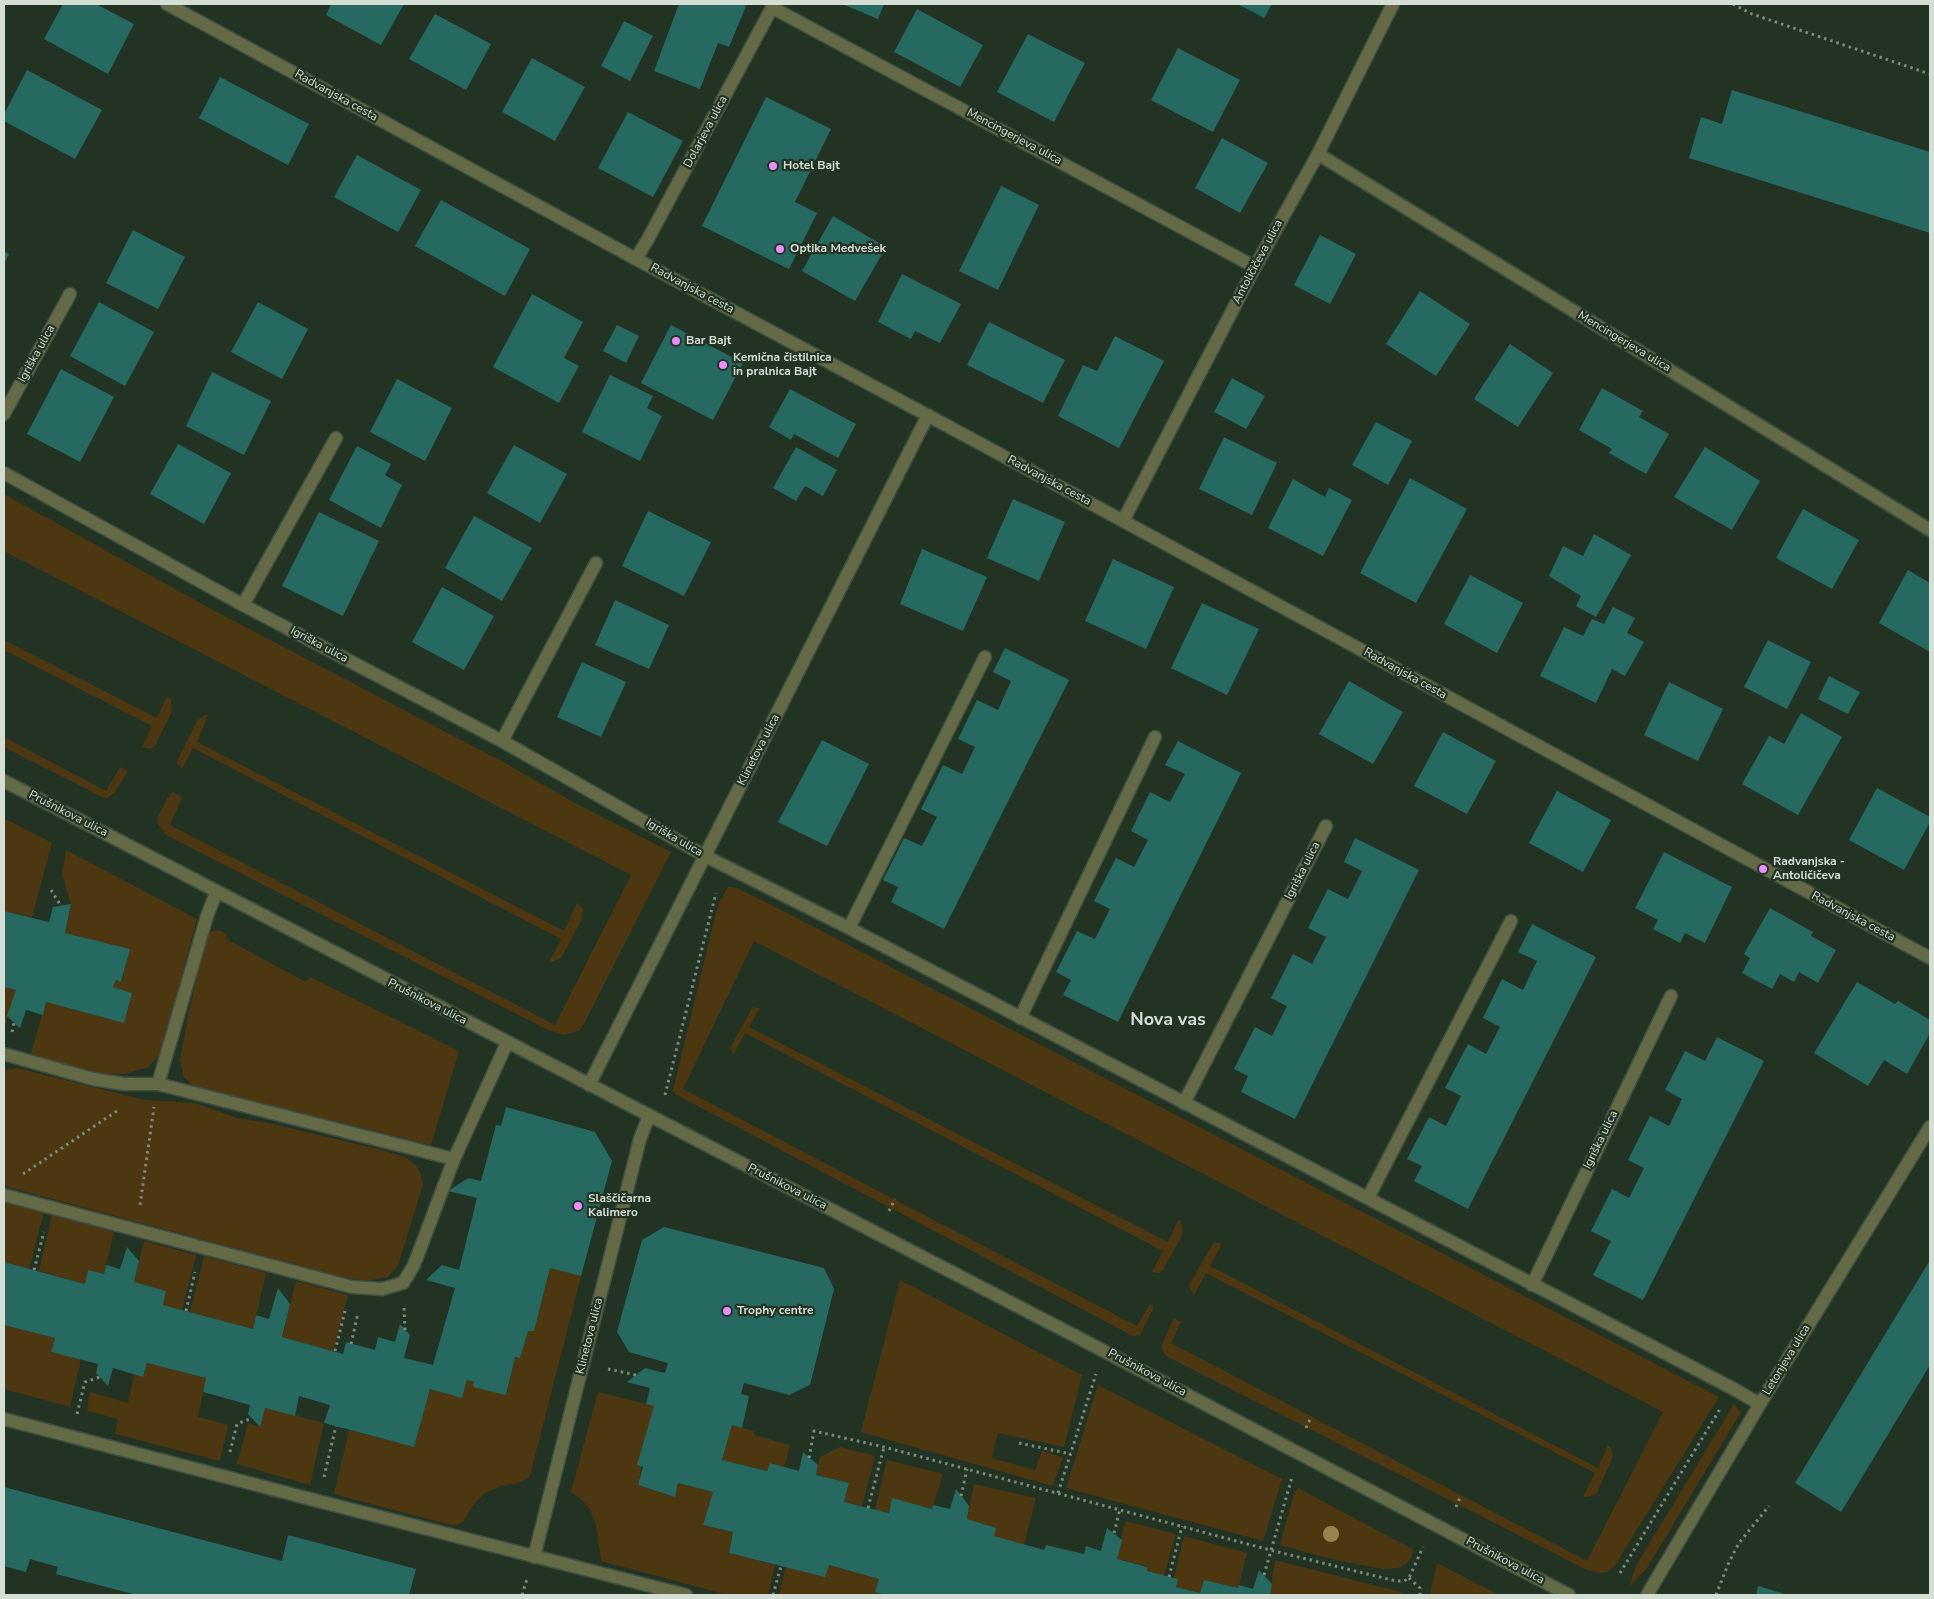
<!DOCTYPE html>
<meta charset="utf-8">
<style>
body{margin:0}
#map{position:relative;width:1934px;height:1599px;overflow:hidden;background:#223324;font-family:"Nunito Sans",sans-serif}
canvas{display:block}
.frame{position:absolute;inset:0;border:5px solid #d4ded5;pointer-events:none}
</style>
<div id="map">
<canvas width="1934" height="1599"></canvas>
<div class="frame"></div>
</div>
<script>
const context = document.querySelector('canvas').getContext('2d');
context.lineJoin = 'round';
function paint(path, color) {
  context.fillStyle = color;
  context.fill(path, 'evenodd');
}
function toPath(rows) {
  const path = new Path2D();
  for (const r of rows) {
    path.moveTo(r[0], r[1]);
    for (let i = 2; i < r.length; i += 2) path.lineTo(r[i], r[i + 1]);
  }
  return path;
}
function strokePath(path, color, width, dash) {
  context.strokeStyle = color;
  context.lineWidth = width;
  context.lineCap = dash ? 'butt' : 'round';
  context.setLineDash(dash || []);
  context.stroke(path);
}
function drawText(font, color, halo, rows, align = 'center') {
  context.font = font + ' "Nunito Sans",sans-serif';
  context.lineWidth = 4.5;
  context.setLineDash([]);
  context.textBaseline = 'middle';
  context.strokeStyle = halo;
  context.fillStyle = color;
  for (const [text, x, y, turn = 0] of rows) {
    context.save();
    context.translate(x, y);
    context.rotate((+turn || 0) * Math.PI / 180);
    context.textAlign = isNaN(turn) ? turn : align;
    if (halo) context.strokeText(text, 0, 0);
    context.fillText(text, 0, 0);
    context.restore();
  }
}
const green = toPath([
 [4,494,213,610,505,763,575,803,671,852,584,1024,579,1031,564,1035,548,1030,166,835,158,824,158,817,167,799,172,792,182,797,170,825,555,1025,631,875,4,551],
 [4,640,157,718,167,696,171,700,172,711,155,746,150,749,142,747,152,726,4,650],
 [204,715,208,715,197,742,564,931,577,903,579,904,583,909,582,919,561,958,549,963,561,939,193,748,182,769,177,763,178,759,197,721],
 [4,737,106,791,120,767,128,771,115,792,107,798,102,797,4,747],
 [4,818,52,843,32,917,4,911],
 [66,850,197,919,160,1055,148,1067,125,1074,98,1073,45,1059,31,1053,46,1002,124,1023,132,993,113,987,116,980,122,982,129,949,65,933,71,904,62,874],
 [728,887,737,888,783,911,1719,1397,1614,1567,1607,1572,1600,1573,1587,1570,1176,1361,1166,1356,1162,1350,1162,1344,1174,1318,1181,1322,1171,1343,1587,1561,1663,1412,754,941,683,1089,1137,1326,1150,1304,1154,1307,1140,1335,1133,1336,675,1094,673,1090,716,913,720,901],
 [218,930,227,934,226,939,306,982,310,977,459,1051,431,1145,193,1086,183,1076,180,1060,188,1016,206,939,212,931],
 [4,987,16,990,4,1030],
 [753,1007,760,1008,749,1027,1168,1242,1178,1220,1181,1221,1183,1230,1181,1237,1163,1270,1159,1273,1152,1272,1163,1251,745,1033,734,1054,732,1052,730,1048],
 [17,1068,145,1100,195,1103,237,1118,273,1124,386,1151,404,1157,415,1164,421,1174,423,1185,398,1265,388,1277,366,1281,339,1276,4,1186,4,1070],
 [4,1203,44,1212,29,1269,4,1262],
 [52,1215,114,1232,104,1274,88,1270,85,1284,39,1271],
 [144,1241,196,1255,182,1310,163,1305,165,1291,134,1282],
 [1214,1242,1222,1244,1210,1266,1598,1468,1608,1445,1611,1448,1613,1456,1597,1493,1588,1497,1583,1497,1595,1473,1206,1273,1194,1295,1189,1285],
 [204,1256,266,1273,253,1329,190,1312],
 [550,1268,581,1276,530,1476,519,1483,501,1486,485,1493,473,1505,463,1522,455,1526,334,1494,349,1430,414,1447,430,1389,462,1398,467,1380,506,1395,515,1357,520,1358,528,1331,534,1331],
 [900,1280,1082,1375,1064,1447,998,1433,992,1458,1035,1470,1042,1451,1063,1457,1053,1486,861,1432],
 [296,1281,348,1295,333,1351,282,1337],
 [4,1325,55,1338,51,1352,81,1359,70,1407,4,1389],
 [147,1363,206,1378,198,1417,228,1425,220,1461,115,1434,118,1419,87,1411,90,1392,128,1403,134,1374,143,1377],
 [1098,1385,1282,1479,1263,1541,1066,1488],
 [598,1392,654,1406,638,1485,675,1497,678,1483,713,1492,703,1525,733,1532,729,1553,775,1565,768,1595,728,1595,601,1561,596,1525,590,1509,581,1499,571,1492],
 [1734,1404,1741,1412,1647,1568,1630,1586,1632,1576,1637,1564],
 [265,1408,324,1423,310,1485,237,1464,248,1423,260,1427],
 [732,1425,754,1431,754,1435,790,1445,784,1467,770,1463,767,1471,722,1460],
 [840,1447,875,1456,862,1506,844,1502,849,1483,816,1475,820,1457],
 [887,1460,943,1474,932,1509,892,1499,889,1513,875,1510],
 [974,1484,1036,1498,1024,1545,994,1536,996,1528,967,1519],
 [1298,1488,1414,1550,1411,1558,1406,1564,1398,1568,1382,1569,1327,1558,1280,1545,1294,1494],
 [1125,1521,1176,1534,1164,1576,1147,1571,1147,1566,1117,1559],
 [1184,1536,1247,1553,1238,1588,1204,1580,1200,1593,1176,1587,1178,1579,1174,1578],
 [1275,1560,1401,1592,1400,1595,1270,1595],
 [1437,1563,1499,1595,1430,1595],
 [829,1565,879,1579,876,1592,886,1595,779,1595,786,1567]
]);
const building = toPath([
 [63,4,96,4,134,24,108,74,44,39],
 [331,4,404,4,381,45,326,15],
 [679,4,741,4,746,6,729,47,718,43,700,89,654,71],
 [842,4,884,4,878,19],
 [1238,4,1272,4,1264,18],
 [917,9,983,45,960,87,894,52],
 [435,14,491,44,466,90,409,59],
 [624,21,653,36,630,81,601,66],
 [1028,34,1085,63,1054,122,997,92],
 [1178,48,1240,80,1213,132,1151,100],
 [532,58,585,87,555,141,502,112],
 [27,70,102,110,75,159,4,121,4,114],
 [220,77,309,124,288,165,199,118],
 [1732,90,1930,152,1930,233,1689,158,1701,117,1722,124],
 [766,97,831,129,795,202,817,213,789,269,702,226],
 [628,112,683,141,653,197,598,168],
 [1222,138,1268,163,1240,213,1195,188],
 [357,155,421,190,398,232,334,197],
 [1001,186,1039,205,998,290,959,271],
 [441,200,530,249,505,296,415,246],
 [833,216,886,247,855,301,802,271],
 [133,230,185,257,158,309,106,283],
 [1320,235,1356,254,1330,304,1294,285],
 [4,251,9,254,4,264],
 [902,274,961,304,940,343,915,331,911,339,878,322],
 [1420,291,1470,324,1436,376,1386,344],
 [532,294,583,322,564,358,579,366,559,403,493,367],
 [99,302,154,332,125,386,70,356],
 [258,302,308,329,282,379,231,352],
 [989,322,1065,360,1043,403,967,365],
 [617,325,639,336,626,363,603,351],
 [671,325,743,363,713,420,641,383],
 [1115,336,1164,361,1119,448,1058,416,1083,365,1097,371],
 [1510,344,1553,373,1518,427,1474,399],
 [61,369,114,397,80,462,27,434],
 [212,372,271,401,244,455,186,426],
 [610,375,653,396,647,408,662,416,640,461,582,432],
 [1232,378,1265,396,1246,429,1214,412],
 [397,379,452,408,425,461,370,432],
 [1602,388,1643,411,1639,417,1669,434,1646,474,1609,453,1612,449,1579,430],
 [790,389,856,424,838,458,794,434,791,440,769,427],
 [1376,422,1412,441,1388,485,1352,465],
 [1224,437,1277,463,1252,515,1199,489],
 [178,444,231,473,204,524,150,494],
 [514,445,567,474,540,523,487,493],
 [357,446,391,464,385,475,402,485,381,528,329,500],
 [796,447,837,470,823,496,805,486,796,501,773,488],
 [1705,447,1760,481,1732,530,1674,497],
 [1410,478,1467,509,1416,603,1360,573],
 [1293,479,1325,497,1329,488,1352,500,1323,556,1268,528],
 [1013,499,1065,522,1039,581,987,558],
 [1803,509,1859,540,1832,589,1776,558],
 [648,511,711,542,684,596,622,566],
 [319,512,379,541,343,616,282,586],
 [474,516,532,548,502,601,445,568],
 [1594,534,1631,555,1596,617,1576,606,1581,596,1549,576,1563,546,1583,556],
 [922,549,987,577,963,631,900,604],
 [1113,559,1174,587,1146,649,1085,621],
 [1908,570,1930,583,1930,652,1879,623],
 [1470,575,1523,603,1497,653,1444,624],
 [442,587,494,616,464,670,412,642],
 [615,600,669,625,649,669,595,645],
 [1202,603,1259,629,1227,695,1171,668],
 [1613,607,1635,618,1627,633,1644,642,1625,676,1612,669,1596,703,1540,676,1564,627,1583,636,1592,619,1604,624],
 [1768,640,1811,662,1787,709,1744,687],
 [1005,648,1069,680,944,929,891,902,898,887,883,880,904,838,922,846,937,817,921,809,943,765,962,774,975,747,958,739,977,700,998,710,1011,681,993,672],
 [582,662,626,682,601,737,557,717],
 [1829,676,1860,692,1848,714,1818,699],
 [1349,681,1403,712,1373,764,1319,734],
 [1669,682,1723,709,1698,761,1644,735],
 [1801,713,1842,737,1798,815,1742,784,1769,736,1784,744],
 [1443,732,1496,761,1467,814,1414,786],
 [822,740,869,764,827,846,778,822],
 [1178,741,1241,773,1118,1022,1063,995,1071,980,1056,972,1077,931,1095,939,1110,909,1094,901,1116,858,1134,867,1148,840,1131,831,1150,792,1170,802,1185,774,1165,765],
 [1877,788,1930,817,1930,822,1904,870,1849,840],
 [1557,791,1611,820,1583,872,1529,843],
 [1355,838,1419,870,1295,1119,1241,1092,1248,1076,1234,1069,1255,1027,1272,1036,1287,1006,1271,998,1293,954,1312,964,1326,937,1308,928,1328,889,1348,899,1362,871,1344,862],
 [1664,852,1732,887,1705,943,1685,933,1680,943,1653,929,1658,920,1635,908],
 [71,904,65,933,130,949,121,982,116,980,113,987,132,993,124,1023,46,1002,43,1015,26,1010,20,1028,7,1016,16,990,4,987,4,911,49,922,53,907],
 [1770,908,1813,932,1811,936,1836,950,1818,983,1799,972,1794,982,1780,974,1772,989,1742,973,1750,958,1744,954],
 [1532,924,1596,957,1468,1209,1414,1181,1422,1166,1407,1159,1429,1117,1446,1126,1461,1096,1445,1088,1468,1044,1486,1054,1500,1027,1483,1018,1502,979,1523,990,1537,961,1518,952],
 [1857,982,1895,1004,1898,1001,1930,1020,1930,1033,1907,1074,1884,1060,1868,1086,1814,1053],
 [1717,1037,1764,1061,1643,1300,1593,1275,1611,1241,1591,1231,1612,1189,1629,1198,1644,1168,1628,1160,1650,1116,1669,1126,1682,1099,1665,1090,1685,1051,1705,1061],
 [506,1107,595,1132,612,1161,581,1276,550,1268,534,1331,528,1331,520,1358,515,1357,506,1395,473,1387,474,1382,467,1380,462,1398,430,1389,414,1447,324,1423,330,1405,299,1396,295,1416,265,1408,260,1427,248,1414,250,1405,203,1392,206,1378,147,1363,143,1377,113,1368,108,1386,96,1373,98,1364,51,1352,55,1338,4,1325,4,1262,85,1284,88,1270,104,1274,106,1265,120,1269,127,1247,139,1261,134,1282,166,1291,163,1305,253,1329,256,1315,269,1319,278,1288,290,1304,282,1337,343,1354,346,1342,375,1350,378,1337,395,1342,400,1324,410,1335,404,1358,433,1365,455,1288,426,1280,442,1265,459,1270,477,1198,448,1191,468,1178,481,1181,496,1125,501,1126],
 [664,1227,824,1268,834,1289,810,1385,789,1395,744,1383,741,1394,749,1396,742,1428,732,1425,722,1460,767,1471,770,1463,799,1471,803,1452,818,1465,816,1475,849,1483,844,1502,889,1513,892,1498,932,1509,933,1505,950,1509,956,1489,969,1506,967,1519,996,1528,994,1536,1044,1550,1046,1545,1084,1554,1086,1546,1101,1551,1107,1528,1122,1540,1117,1559,1147,1567,1147,1571,1178,1579,1176,1587,1200,1593,1204,1580,1238,1588,1239,1585,1253,1589,1259,1570,1272,1584,1270,1595,886,1595,875,1592,879,1579,829,1565,825,1577,729,1553,733,1532,703,1525,713,1492,678,1483,675,1497,638,1485,643,1467,637,1465,654,1406,646,1404,650,1388,627,1382,645,1368,665,1373,668,1363,629,1352,617,1332,642,1240],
 [1930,1260,1930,1365,1841,1512,1795,1483],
 [4,1487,282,1561,288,1535,416,1569,409,1595,137,1595,56,1574,58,1567,30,1559,26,1572,4,1566],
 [1758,1586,1785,1594,1785,1595,1756,1595]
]);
const path = toPath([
 [1733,4,1752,14,1930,74],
 [51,890,61,906],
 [12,1032,14,1023],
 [665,1095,716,893],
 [23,1174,120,1109],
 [140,1205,154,1107],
 [889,1211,895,1199],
 [34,1270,44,1232],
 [404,1308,405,1330],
 [186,1311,195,1272],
 [351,1344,358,1313],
 [335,1351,345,1311],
 [608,1369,636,1375],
 [77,1414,85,1382,100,1377],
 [1306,1428,1311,1417],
 [1019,1443,1071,1454],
 [230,1452,237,1424,252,1418],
 [809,1458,814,1431,884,1447,1270,1550,1396,1581,1404,1581,1409,1578,1423,1547],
 [324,1477,336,1426],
 [1058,1493,1096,1374],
 [961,1496,967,1469],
 [1456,1507,1461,1495],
 [868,1508,884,1447],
 [1114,1533,1120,1509],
 [1620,1573,1720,1409],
 [1264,1575,1292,1477],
 [1169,1577,1182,1526],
 [1409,1578,1420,1588,1420,1595],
 [522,1595,527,1579],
 [773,1595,781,1566],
 [1716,1595,1729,1562,1739,1543,1769,1506]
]);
const minor = toPath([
 [167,4,636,259,981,444,1930,958],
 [773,8,1255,267],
 [1318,154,1930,530],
 [636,259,648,239,774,4],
 [4,414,70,294],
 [4,473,243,605,502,741,705,856,849,928,1732,1388,1760,1404],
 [1123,521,1255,267,1318,154,1393,4],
 [243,605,336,438],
 [502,741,596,563],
 [4,781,1077,1337,1569,1595],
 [849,928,985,657],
 [1020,1018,1155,737],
 [4,1054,93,1079,124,1084,158,1084,454,1159],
 [158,1084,207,916,216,893],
 [589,1085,928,415],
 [1184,1103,1326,826],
 [4,1195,352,1287,382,1289,403,1283,414,1265,454,1159,507,1043],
 [1368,1198,1511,921],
 [1532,1285,1671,996],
 [4,1419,318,1501,686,1595],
 [534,1557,640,1139,649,1116],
 [1647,1595,1760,1404,1930,1127]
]);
const trees = [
 [1331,1534]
];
const markers = [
 [773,166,5,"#eb8dfc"],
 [780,249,5,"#eb8dfc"],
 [676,341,5,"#eb8dfc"],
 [723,365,5,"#eb8dfc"],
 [1763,869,5,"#eb8dfc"],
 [578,1206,5,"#eb8dfc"],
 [727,1311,5,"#eb8dfc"]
];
const streetNames = [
 ["Radvanjska cesta",336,96,29],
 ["Dolarjeva ulica",706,132,-62],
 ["Mencingerjeva ulica",1014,137,28],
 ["Antoličičeva ulica",1258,262,-62],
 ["Radvanjska cesta",692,289,28],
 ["Mencingerjeva ulica",1624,342,31],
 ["Igriška ulica",37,354,-61],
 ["Radvanjska cesta",1049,481,28],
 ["Igriška ulica",319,645,28],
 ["Radvanjska cesta",1405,674,29],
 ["Klinetova ulica",759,750,-63],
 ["Prušnikova ulica",68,814,27],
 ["Igriška ulica",674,838,30],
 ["Igriška ulica",1303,871,-63],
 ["Radvanjska cesta",1853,917,28],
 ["Prušnikova ulica",427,1002,27],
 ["Igriška ulica",1601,1140,-64],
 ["Prušnikova ulica",787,1187,27],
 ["Klinetova ulica",590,1336,-76],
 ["Letonjeva ulica",1787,1360,-59],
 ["Prušnikova ulica",1147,1373,28],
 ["Prušnikova ulica",1505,1561,28]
];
const poiNames = [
 ["Hotel Bajt",783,166],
 ["Optika Medvešek",790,249],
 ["Bar Bajt",686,341],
 ["Kemična čistilnica",733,358],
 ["in pralnica Bajt",733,372],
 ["Radvanjska -",1773,862],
 ["Antoličičeva",1773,876],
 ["Slaščičarna",588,1199],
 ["Kalimero",588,1213],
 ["Trophy centre",737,1311]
];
const districtNames = [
 ["Nova vas",1168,1021]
];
paint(green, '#4d3710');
paint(building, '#266960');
strokePath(minor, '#3e4e40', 15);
strokePath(path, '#7c8a7e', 3, [2.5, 4]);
strokePath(minor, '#646946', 12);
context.fillStyle = '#97844f';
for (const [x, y] of trees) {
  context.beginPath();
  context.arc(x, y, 8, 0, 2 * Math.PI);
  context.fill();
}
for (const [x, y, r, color] of markers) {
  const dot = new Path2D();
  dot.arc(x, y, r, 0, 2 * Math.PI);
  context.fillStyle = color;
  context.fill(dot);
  strokePath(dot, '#223324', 2);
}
drawText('12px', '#d4ded5', '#223324', streetNames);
drawText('bold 12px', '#d4ded5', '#223324', poiNames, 'left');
drawText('bold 18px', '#d4ded5', '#223324', districtNames);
</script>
